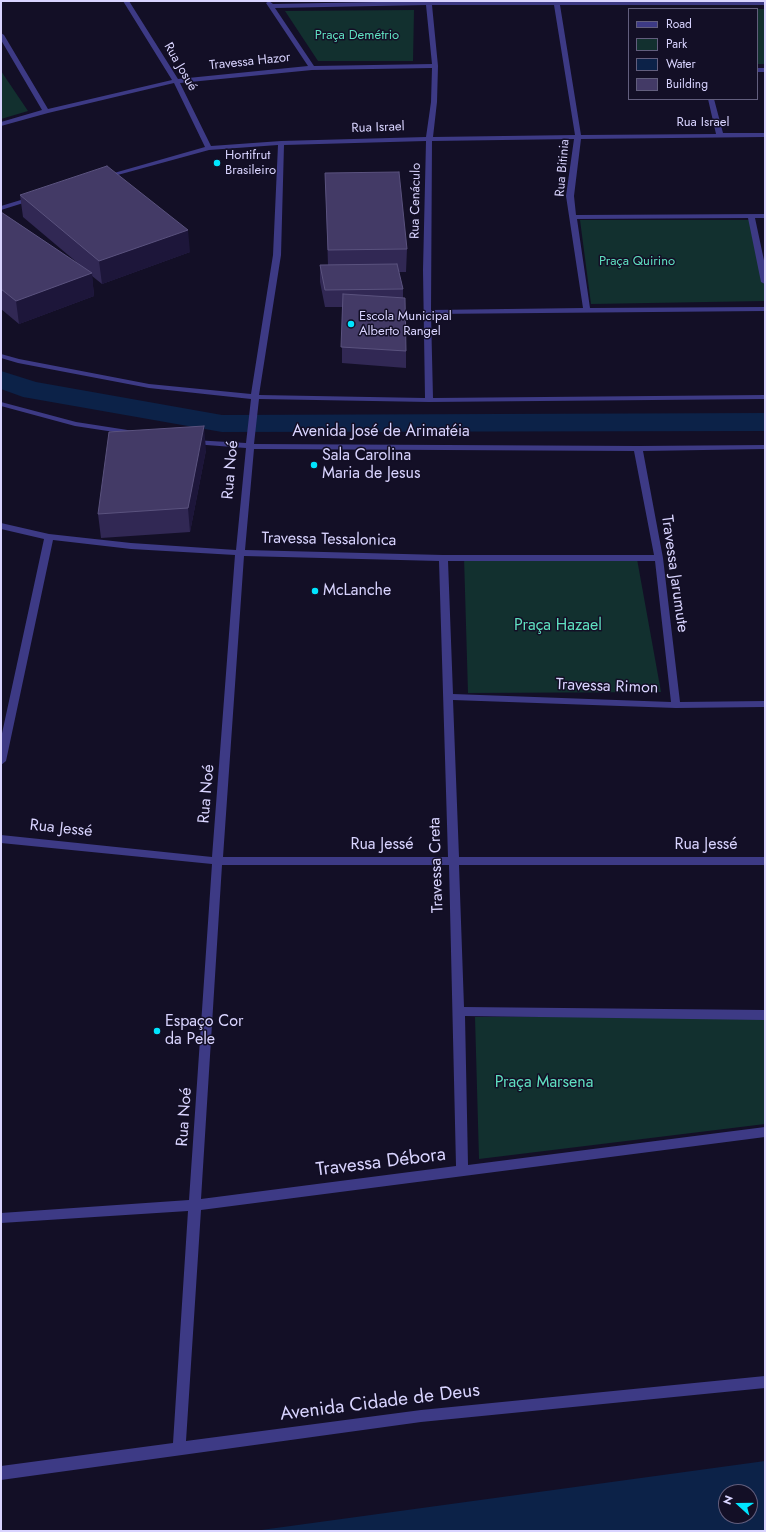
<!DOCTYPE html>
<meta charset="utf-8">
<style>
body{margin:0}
#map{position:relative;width:766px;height:1532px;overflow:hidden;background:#130f26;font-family:Jost,sans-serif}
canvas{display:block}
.frame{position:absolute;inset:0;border:2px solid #d9d4ff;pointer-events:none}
.legend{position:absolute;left:628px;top:8px;width:130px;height:92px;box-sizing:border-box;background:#130f26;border:1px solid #625e7d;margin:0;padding:5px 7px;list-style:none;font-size:12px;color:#d9d4ff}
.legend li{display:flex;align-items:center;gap:8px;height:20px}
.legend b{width:20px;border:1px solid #625e7d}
.north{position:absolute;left:718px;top:1484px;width:40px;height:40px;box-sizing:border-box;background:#130f26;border:1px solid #625e7d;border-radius:50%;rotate:291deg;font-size:11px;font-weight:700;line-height:16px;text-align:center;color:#d9d4ff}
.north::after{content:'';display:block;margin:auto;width:14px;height:18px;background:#00e5ff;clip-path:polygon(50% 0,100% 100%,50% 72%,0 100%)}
</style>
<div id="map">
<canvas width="766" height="1532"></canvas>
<div class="frame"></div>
<ul class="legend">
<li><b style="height:5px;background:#3d3a85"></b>Road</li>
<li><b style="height:11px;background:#12302f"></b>Park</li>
<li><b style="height:11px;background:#0c2248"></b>Water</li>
<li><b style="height:11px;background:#433a66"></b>Building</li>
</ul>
<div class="north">N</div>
</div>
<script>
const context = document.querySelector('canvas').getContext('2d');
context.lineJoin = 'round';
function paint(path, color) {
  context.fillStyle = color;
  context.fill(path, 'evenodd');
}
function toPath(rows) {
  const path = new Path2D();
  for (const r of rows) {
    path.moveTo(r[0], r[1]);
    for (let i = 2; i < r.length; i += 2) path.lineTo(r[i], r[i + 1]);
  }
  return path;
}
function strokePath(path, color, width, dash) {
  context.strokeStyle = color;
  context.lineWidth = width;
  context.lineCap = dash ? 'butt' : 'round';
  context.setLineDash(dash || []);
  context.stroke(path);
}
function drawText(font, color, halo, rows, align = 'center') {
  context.font = font + ' Jost,sans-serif';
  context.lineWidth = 3;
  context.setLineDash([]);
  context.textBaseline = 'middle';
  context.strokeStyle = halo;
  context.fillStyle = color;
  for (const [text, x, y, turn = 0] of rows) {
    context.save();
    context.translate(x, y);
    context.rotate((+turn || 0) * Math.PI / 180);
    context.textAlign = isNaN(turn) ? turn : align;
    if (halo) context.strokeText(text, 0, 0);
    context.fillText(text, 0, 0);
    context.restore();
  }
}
const green = toPath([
 [734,9,765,9,765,64,757,64,757,9],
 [414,10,413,61,318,61,285,11],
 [1,71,28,111,1,119],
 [580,220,751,220,765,287,765,301,591,304],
 [464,557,637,559,661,692,468,693],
 [765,1015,765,1124,479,1159,475,1017]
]);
const water = toPath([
 [1,371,36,382,222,415,765,413,765,431,222,432,23,397,1,389],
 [765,1461,765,1531,254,1531],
 [726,1492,750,1492,750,1516,726,1516]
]);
const minor = toPath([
 [123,1,129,1,178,79,308,66,266,3,269,1,273,4,429,1,765,1,765,5,560,5,581,135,716,134,708,99,714,99,723,133,765,133,765,137,581,139,574,196,576,215,765,214,765,218,755,218,765,265,765,284,761,282,748,218,577,219,590,308,765,307,765,311,431,314,433,398,765,395,765,399,429,402,259,399,254,444,638,446,765,445,765,449,643,451,663,558,680,702,765,701,765,707,676,708,453,700,459,857,765,857,765,865,459,865,464,1007,765,1010,765,1020,465,1016,468,1165,765,1127,765,1137,201,1210,186,1441,421,1410,765,1376,765,1388,421,1422,1,1480,1,1466,173,1443,188,1211,1,1223,1,1213,189,1200,212,864,1,843,1,835,212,857,235,555,131,549,53,540,6,761,1,765,1,738,44,539,1,529,1,523,49,534,131,543,236,550,246,448,193,444,189,442,193,440,246,443,251,399,149,388,18,363,1,358,1,354,19,359,149,384,251,394,273,255,278,145,209,150,103,179,100,177,205,147,174,83,48,113,1,126,1,122,42,110,1,40,1,33,4,35,48,109,172,80,123,1],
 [426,5,432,64,314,66,275,8,426,5],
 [432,5,554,5,575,135,433,137,437,102,438,66,432,5],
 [432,68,431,102,426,137,281,141,211,146,180,83,312,70,432,68],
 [574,139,566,196,583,308,431,310,432,141,574,139],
 [426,141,423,270,425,398,259,395,281,255,284,145,426,141],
 [254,449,634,451,654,555,443,555,245,550,254,449],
 [244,556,439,561,448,857,223,857,244,556],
 [448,561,655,561,671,702,453,694,448,561],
 [222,865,449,865,456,1166,201,1199,222,865],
 [757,68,765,68,765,72,757,72,757,68],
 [34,196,38,198,36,199,1,210,1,206,34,196],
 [1,402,76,422,134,431,138,433,134,435,75,426,1,406,1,402]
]);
const wall = toPath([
 [325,173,407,249,406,272,399,272,403,289,403,298,406,351,406,368,342,363,342,307,325,307,320,282,320,265,328,265],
 [20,195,190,252,102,284,92,276,94,296,19,324,1,309,1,212,80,265,23,217],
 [206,450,190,532,101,538,98,514]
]);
const shadedWall = toPath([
 [188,230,190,252,102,284,99,261],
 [92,273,94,296,19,324,16,301],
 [204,426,206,450,190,532,188,508]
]);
const building = toPath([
 [107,166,188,230,99,261,20,195,107,166],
 [399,172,407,249,328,250,325,173,399,172],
 [1,212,92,273,16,301,1,289,1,212],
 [397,264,403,289,325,290,320,265,397,264],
 [343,294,405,298,406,351,341,347,343,294],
 [204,426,188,508,98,514,109,432,204,426]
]);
const markers = [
 [217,163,4,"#00e5ff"],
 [351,324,4,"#00e5ff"],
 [314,465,4,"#00e5ff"],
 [315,591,4,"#00e5ff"],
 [157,1031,4,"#00e5ff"]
];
const farParknames = [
 ["Praça Demétrio",357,36],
 ["Praça Quirino",637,262]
];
const farStreetnames = [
 ["Travessa Hazor",250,62,-6],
 ["Rua Josué",180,67,60],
 ["Rua Israel",703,123],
 ["Rua Israel",378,128,-2],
 ["Rua Bitinia",563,168,-85],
 ["Rua Cenáculo",416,201,-89]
];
const farPoinames = [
 ["Hortifrut",225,156],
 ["Brasileiro",225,171],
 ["Escola Municipal",359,317],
 ["Alberto Rangel",359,332]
];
const streetNames = [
 ["Avenida José de Arimatéia",381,432],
 ["Rua Noé",231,470,-85],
 ["Travessa Tessalonica",329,540,1],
 ["Travessa Jarumute",674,574,82],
 ["Travessa Rimon",607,687,2],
 ["Rua Noé",207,794,-85],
 ["Rua Jessé",61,829,6],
 ["Rua Jessé",382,845],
 ["Rua Jessé",706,845],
 ["Travessa Creta",437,865,-92],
 ["Rua Noé",185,1117,-86]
];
const poiNames = [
 ["Sala Carolina",322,456],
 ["Maria de Jesus",322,474],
 ["McLanche",323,591],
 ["Espaço Cor",165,1022],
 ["da Pele",165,1040]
];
const parkNames = [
 ["Praça Hazael",558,626],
 ["Praça Marsena",544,1083]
];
const nearStreetnames = [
 ["Travessa Débora",381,1163,-7],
 ["Avenida Cidade de Deus",380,1403,-7]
];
paint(green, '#12302f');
paint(water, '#0c2248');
paint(minor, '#3d3a85');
paint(wall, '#312854');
paint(shadedWall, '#1d163a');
paint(building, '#433a66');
strokePath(building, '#5a527e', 1);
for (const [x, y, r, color] of markers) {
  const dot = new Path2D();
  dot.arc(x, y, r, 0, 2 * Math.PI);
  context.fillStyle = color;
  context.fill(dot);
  strokePath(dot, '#130f26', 1.5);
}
drawText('13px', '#5fe0c0', '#130f26', farParknames);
drawText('13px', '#d9d4ff', '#130f26', farStreetnames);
drawText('13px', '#d9d4ff', '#130f26', farPoinames, 'left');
drawText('16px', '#d9d4ff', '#130f26', streetNames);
drawText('16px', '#d9d4ff', '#130f26', poiNames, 'left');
drawText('16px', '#5fe0c0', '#130f26', parkNames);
drawText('19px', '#d9d4ff', '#130f26', nearStreetnames);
</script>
